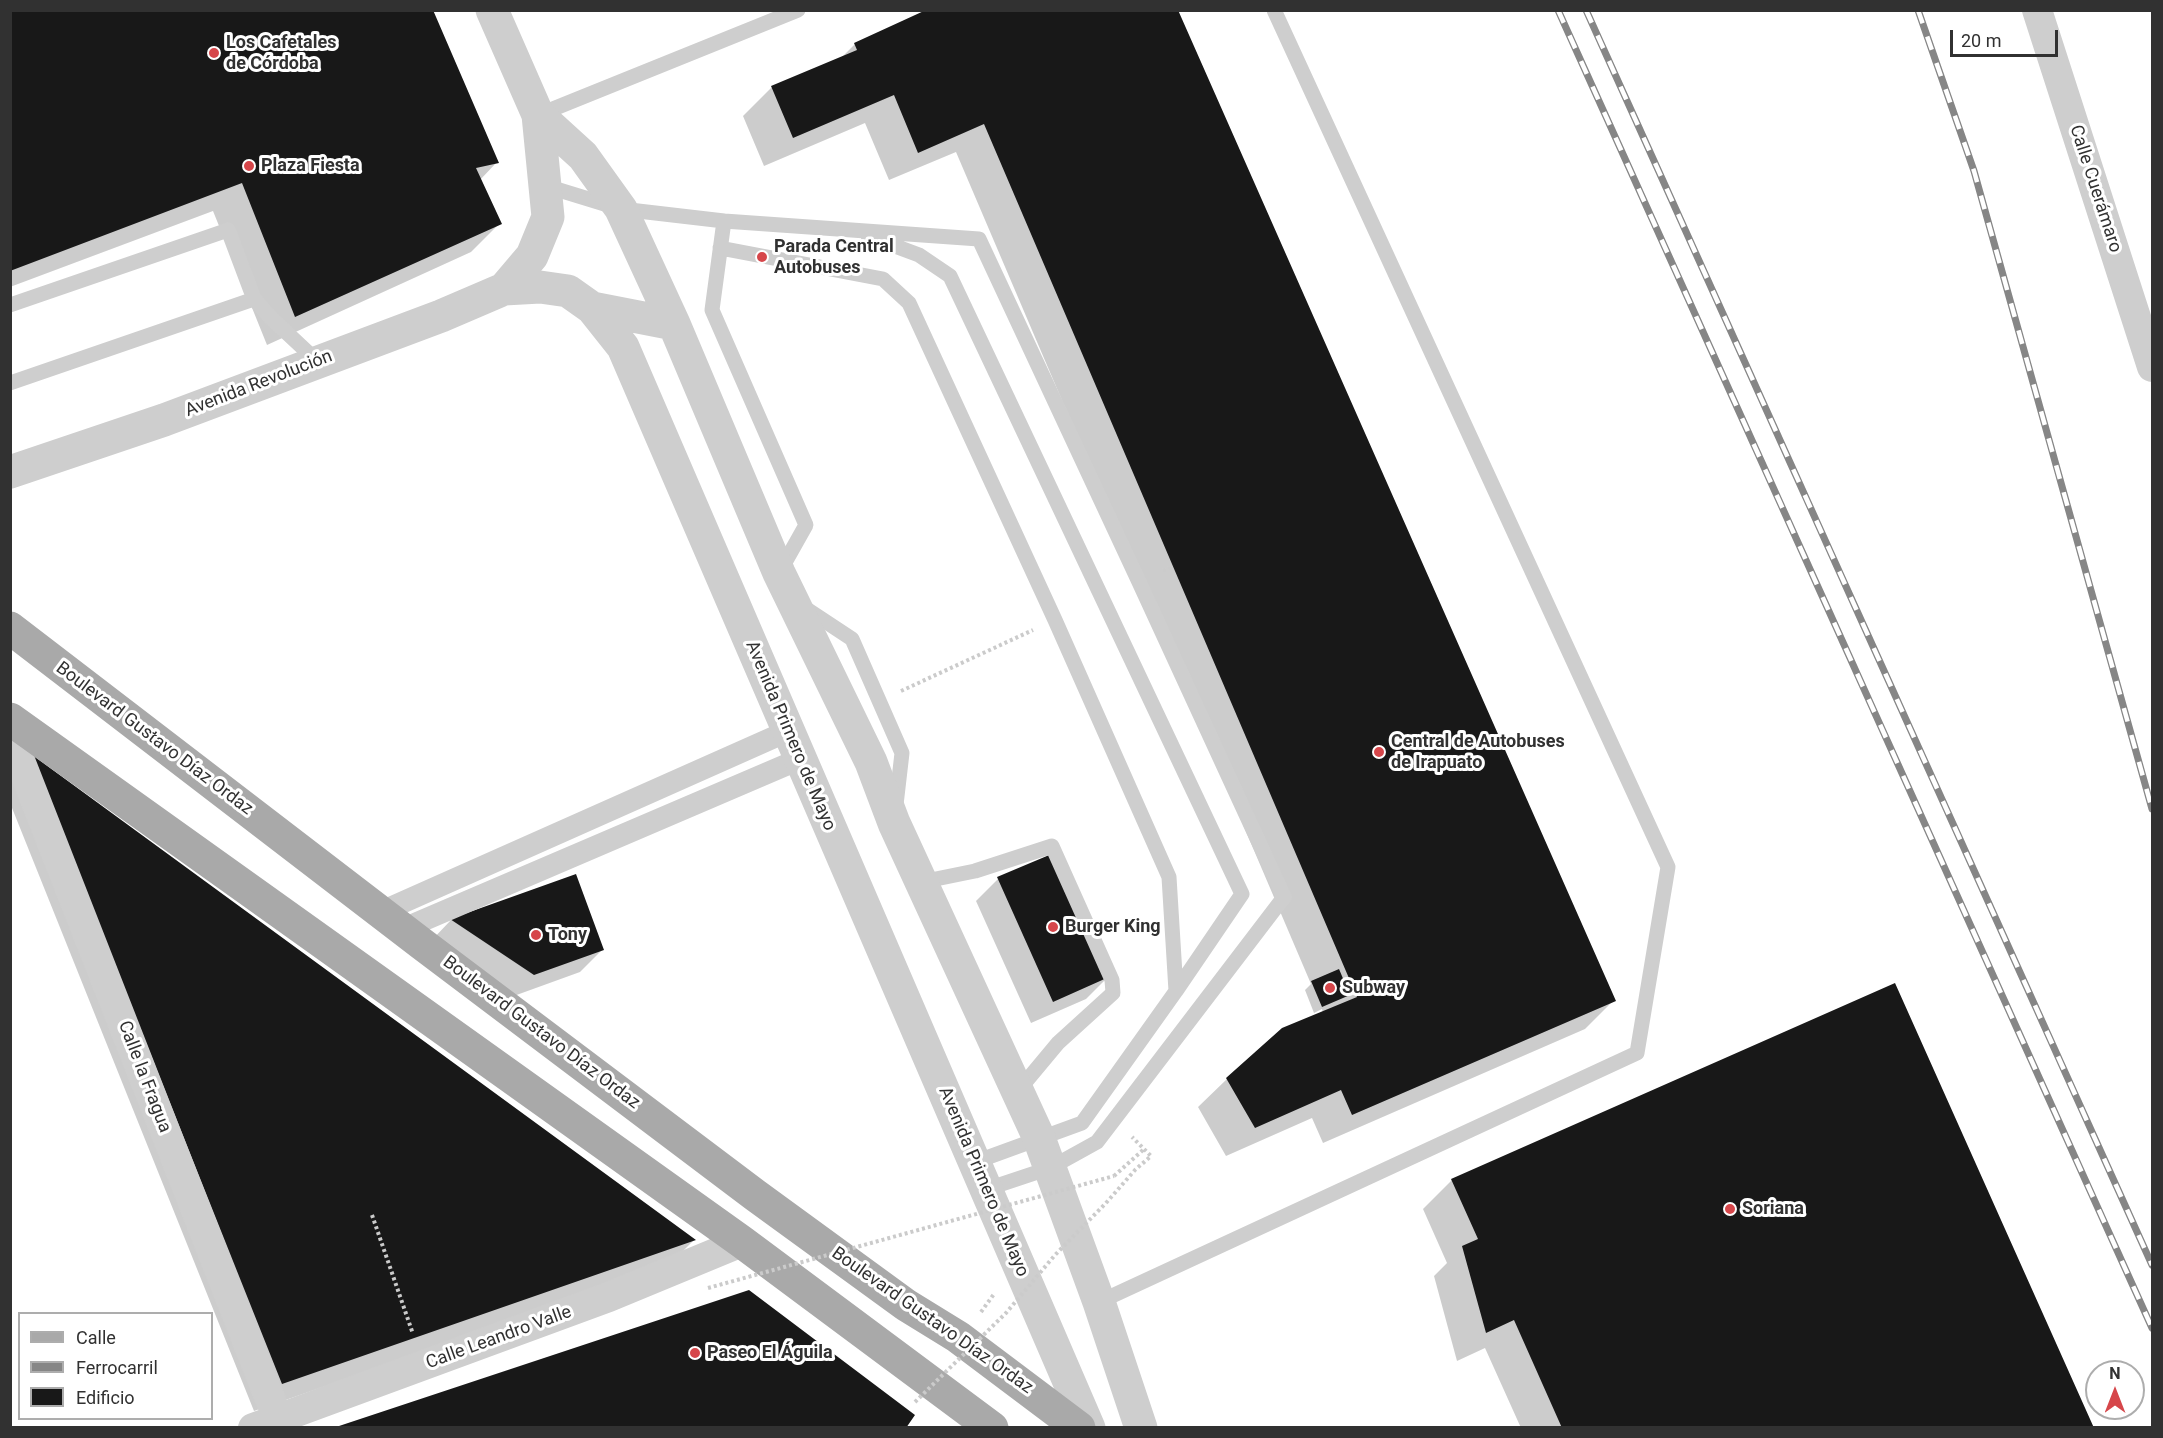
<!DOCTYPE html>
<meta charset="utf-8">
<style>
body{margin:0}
#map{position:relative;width:2163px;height:1438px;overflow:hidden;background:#fff;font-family:Roboto,sans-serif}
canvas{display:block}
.frame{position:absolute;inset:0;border:12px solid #313131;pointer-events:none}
.legend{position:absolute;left:18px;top:1312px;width:195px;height:108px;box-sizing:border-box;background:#fff;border:2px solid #adadad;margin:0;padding:8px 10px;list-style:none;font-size:18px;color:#313131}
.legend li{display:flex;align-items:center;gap:12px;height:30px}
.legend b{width:30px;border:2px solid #adadad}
.north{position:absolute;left:2085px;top:1360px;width:60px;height:60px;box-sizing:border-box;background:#fff;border:2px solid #adadad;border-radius:50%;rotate:0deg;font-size:16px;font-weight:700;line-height:24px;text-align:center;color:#313131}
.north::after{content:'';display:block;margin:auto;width:21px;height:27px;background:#d6464a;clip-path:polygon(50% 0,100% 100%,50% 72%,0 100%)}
.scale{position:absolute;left:1950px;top:30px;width:108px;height:27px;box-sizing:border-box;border:3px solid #313131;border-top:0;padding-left:8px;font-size:18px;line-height:21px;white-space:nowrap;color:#313131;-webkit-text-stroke:4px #fff;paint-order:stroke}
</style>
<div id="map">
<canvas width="2163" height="1438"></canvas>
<div class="frame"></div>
<ul class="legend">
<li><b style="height:8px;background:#a9a9a9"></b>Calle</li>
<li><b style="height:8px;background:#868686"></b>Ferrocarril</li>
<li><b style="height:16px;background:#181818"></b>Edificio</li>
</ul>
<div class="north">N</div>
<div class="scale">20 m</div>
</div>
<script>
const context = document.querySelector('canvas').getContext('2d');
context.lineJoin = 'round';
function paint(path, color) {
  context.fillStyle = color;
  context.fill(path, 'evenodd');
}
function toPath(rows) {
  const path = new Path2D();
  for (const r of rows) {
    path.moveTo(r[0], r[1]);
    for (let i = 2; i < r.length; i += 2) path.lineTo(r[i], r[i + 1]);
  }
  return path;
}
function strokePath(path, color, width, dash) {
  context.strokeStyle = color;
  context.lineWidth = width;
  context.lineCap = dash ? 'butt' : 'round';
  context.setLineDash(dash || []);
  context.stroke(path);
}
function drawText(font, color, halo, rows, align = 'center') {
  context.font = font + ' Roboto,sans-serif';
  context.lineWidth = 6;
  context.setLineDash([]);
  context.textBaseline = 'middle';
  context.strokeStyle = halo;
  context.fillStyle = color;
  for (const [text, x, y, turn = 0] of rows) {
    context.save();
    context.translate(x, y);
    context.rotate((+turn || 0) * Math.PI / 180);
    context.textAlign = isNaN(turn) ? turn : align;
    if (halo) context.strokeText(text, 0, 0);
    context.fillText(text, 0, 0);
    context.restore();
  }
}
const shadow = toPath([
 [10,10,497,162,480,180,500,223,471,252,267,345,213,211,10,287],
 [931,10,1614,1000,1585,1029,1323,1143,1312,1118,1226,1156,1198,1107,1227,1079,1323,1013,1322,1009,1314,1013,1305,990,1311,984,956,152,889,180,865,123,764,166,743,116,771,88,840,59,855,44],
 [10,777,694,1240,666,1268,254,1411,10,803],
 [575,876,602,950,580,972,511,997,430,942,451,920],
 [998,879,1108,977,1086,999,1031,1023,976,901],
 [1452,1180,2092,1428,1521,1428,1485,1348,1457,1361,1434,1276,1447,1263,1423,1209]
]);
const building = toPath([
 [10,10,433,10,499,163,476,168,502,224,295,317,242,183,10,271],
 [926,10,1178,10,1616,1001,1352,1115,1341,1090,1255,1128,1226,1078,1282,1028,1357,997,984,124,918,153,894,95,793,138,771,86,857,50,854,43],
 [31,754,696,1240,282,1384],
 [1054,853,1109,977,1053,1002,997,877],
 [576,874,604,950,534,975,450,919],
 [1339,969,1350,995,1322,1007,1311,981],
 [1895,983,2094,1428,1562,1428,1514,1320,1486,1333,1462,1246,1478,1239,1451,1179],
 [749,1290,915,1415,906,1428,333,1428]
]);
const path = toPath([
 [1163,571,1173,567],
 [901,691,1033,630],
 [1114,1176,1144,1149],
 [1106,1203,1135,1170,1151,1156,1132,1137],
 [372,1215,413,1334],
 [981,1312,994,1294]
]);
const service = toPath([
 [538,115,798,10],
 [546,186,621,209,724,221,979,239,1139,582,1284,897,1097,1142,1050,1168,987,1189],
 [724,221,712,310,806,525,779,573],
 [868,236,919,255,950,276,1242,894,1176,991],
 [720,248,883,279,909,303,1055,620,1169,877,1176,991,1082,1123,975,1162],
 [10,305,228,230,254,299,271,318,318,362],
 [10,383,254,299],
 [802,606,852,639,902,753,896,805],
 [921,882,975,871,1052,846,1112,980,1113,993,1058,1043,1018,1091],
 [1099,1302,1637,1053,1668,867,1274,10]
]);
const pedestrian = toPath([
 [381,912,788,731],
 [403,929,800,759]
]);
const minor = toPath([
 [2037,10,2152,367],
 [10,735,278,1419],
 [253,1428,609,1297,742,1242]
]);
const tertiary = toPath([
 [492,10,538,115,548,217,532,256,504,289],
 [538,115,583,156,621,209,674,324,779,573,871,762,894,823,1039,1138,1099,1302,1141,1428],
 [592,308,674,324],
 [10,472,164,420,441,316,504,289,540,287,568,291,592,308,623,347,1089,1428]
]);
const primary = toPath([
 [10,628,422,944,755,1195,906,1305,958,1337,1079,1428],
 [10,719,742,1242,992,1428]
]);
const rail = toPath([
 [1558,10,2152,1328],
 [1586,10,2152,1265],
 [1918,10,1974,171,2152,809]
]);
const pathBridge = toPath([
 [708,1288,1114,1176],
 [915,1402,1006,1313,1055,1255,1106,1203]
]);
const markers = [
 [214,53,6,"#d6464a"],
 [249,166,6,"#d6464a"],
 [762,257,6,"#d6464a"],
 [1379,752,6,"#d6464a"],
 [1053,927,6,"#d6464a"],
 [536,935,6,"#d6464a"],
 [1330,988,6,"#d6464a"],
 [1730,1209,6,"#d6464a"],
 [695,1353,6,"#d6464a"]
];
const poiNames = [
 ["Los Cafetales",226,43],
 ["de Córdoba",226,64],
 ["Plaza Fiesta",261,166],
 ["Parada Central",774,247],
 ["Autobuses",774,268],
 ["Central de Autobuses",1391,742],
 ["de Irapuato",1391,763],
 ["Burger King",1065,927],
 ["Tony",548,935],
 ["Subway",1342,988],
 ["Soriana",1742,1209],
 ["Paseo El Águila",707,1353]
];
const streetNames = [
 ["Calle Cuerámaro",2095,189,72],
 ["Avenida Revolución",259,384,-21],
 ["Avenida Primero de Mayo",790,736,67],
 ["Boulevard Gustavo Díaz Ordaz",154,739,37],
 ["Boulevard Gustavo Díaz Ordaz",541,1033,37],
 ["Calle la Fragua",144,1077,69],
 ["Avenida Primero de Mayo",983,1182,67],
 ["Boulevard Gustavo Díaz Ordaz",932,1321,35],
 ["Calle Leandro Valle",499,1338,-20]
];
paint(shadow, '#0003');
paint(building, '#181818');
strokePath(path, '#cbcbcb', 4, [3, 3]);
strokePath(service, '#cecece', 15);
strokePath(pedestrian, '#cecece', 22);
strokePath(minor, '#cecece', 30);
strokePath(tertiary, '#cecece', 33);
strokePath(primary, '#a9a9a9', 33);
strokePath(rail, '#868686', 7);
strokePath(rail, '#fff', 4.5, [14]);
strokePath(pathBridge, '#cbcbcb', 4, [3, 3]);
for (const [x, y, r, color] of markers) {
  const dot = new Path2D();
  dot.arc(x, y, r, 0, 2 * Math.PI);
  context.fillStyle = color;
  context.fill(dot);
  strokePath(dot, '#fff', 2);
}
drawText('bold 18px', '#313131', '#fff', poiNames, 'left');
drawText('18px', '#313131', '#fff', streetNames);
</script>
